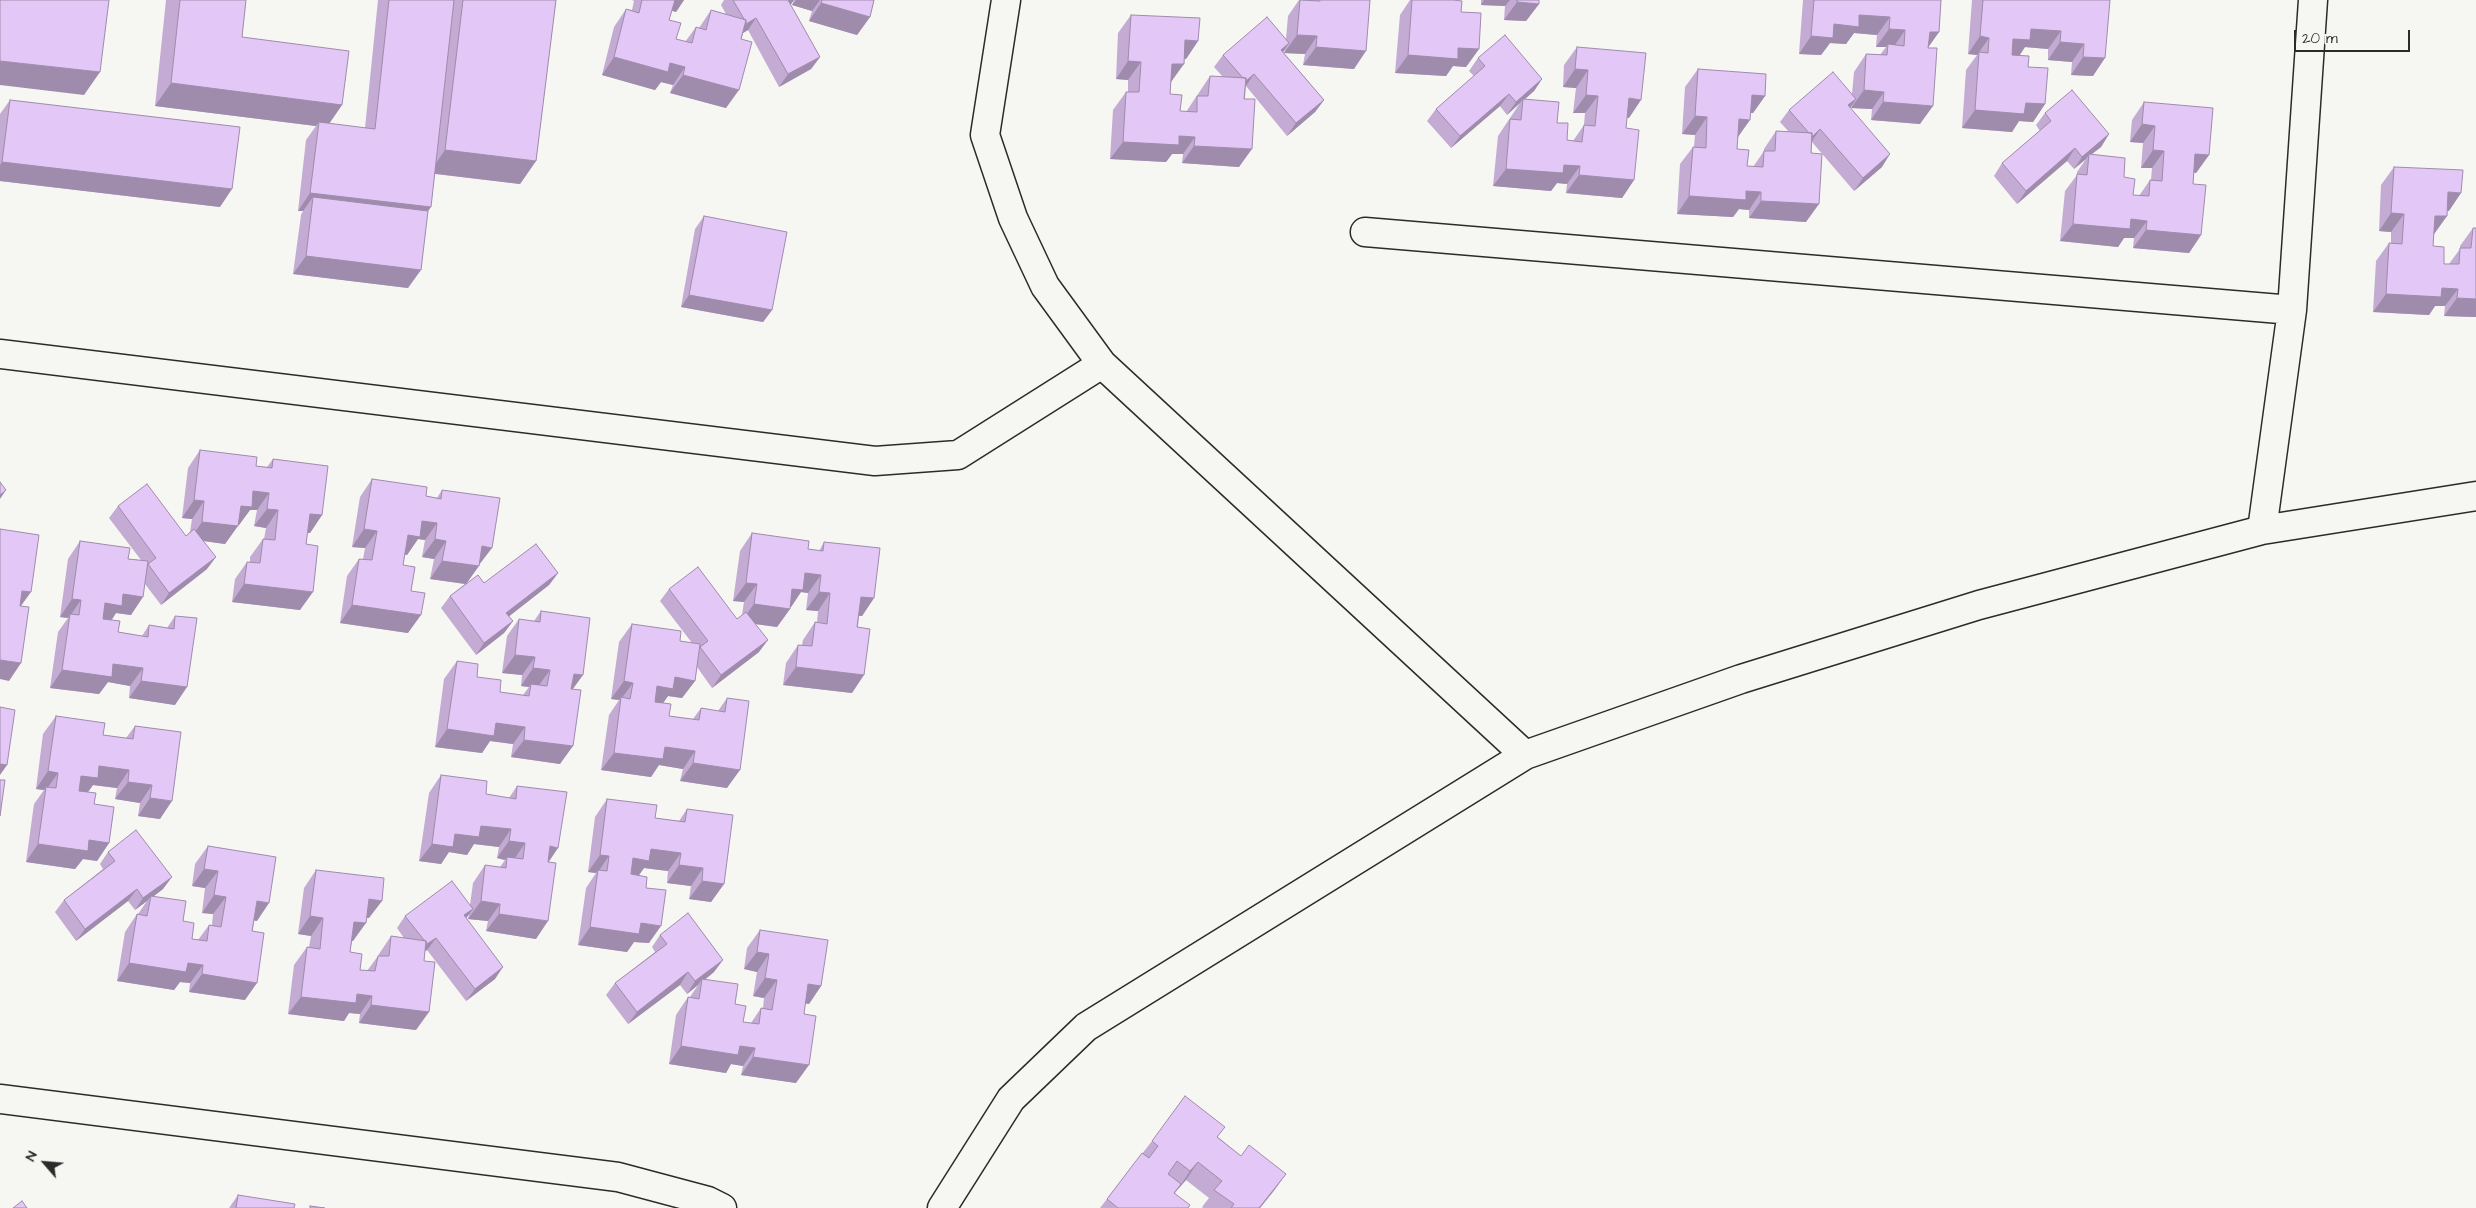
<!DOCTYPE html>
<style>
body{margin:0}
#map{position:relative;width:2476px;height:1208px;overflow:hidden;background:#f6f6f2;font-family:"Architects Daughter",sans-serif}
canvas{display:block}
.north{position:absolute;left:20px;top:1138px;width:50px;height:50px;-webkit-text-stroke:4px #f6f6f2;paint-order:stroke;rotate:297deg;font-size:14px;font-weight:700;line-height:20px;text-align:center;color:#2b2b2b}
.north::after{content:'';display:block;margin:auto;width:18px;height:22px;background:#2b2b2b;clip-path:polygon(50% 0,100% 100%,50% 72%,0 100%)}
.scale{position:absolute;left:2294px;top:30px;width:116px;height:22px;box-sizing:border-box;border:2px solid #2b2b2b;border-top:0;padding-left:6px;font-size:15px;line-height:18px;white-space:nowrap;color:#2b2b2b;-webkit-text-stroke:4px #f6f6f2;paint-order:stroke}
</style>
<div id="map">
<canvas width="2476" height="1208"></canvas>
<div class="north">N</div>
<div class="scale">20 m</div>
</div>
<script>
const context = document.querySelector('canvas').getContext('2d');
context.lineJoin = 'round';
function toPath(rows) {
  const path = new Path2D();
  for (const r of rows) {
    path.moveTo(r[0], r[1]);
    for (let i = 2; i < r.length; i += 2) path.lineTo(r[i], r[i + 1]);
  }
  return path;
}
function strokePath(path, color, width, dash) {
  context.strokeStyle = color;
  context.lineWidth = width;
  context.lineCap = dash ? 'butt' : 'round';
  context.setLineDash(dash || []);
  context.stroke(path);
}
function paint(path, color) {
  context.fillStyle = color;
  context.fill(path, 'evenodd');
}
const street = toPath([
 [1006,0,985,135,1013,218,1045,286,1102,364,1525,755],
 [1365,232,2292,310],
 [0,354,875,461,958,455,1102,364],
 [2262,530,2292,310,2313,0],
 [0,1099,618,1177,708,1201,722,1208],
 [942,1208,1011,1099,1086,1027,1525,755,1741,679,1979,605,2262,530,2476,496]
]);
const wall = toPath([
 [166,0,246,0,242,37,342,105,329,124,365,128,378,0,556,0,536,161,520,184,435,174,428,211,408,288,293,274,301,215,303,211,298,211,306,140,316,126,155,106],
 [632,0,684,0,676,12,672,10,669,20,676,39,685,42,696,27,699,28,711,10,726,14,721,5,724,0,794,0,790,5,820,57,811,69,779,87,748,30,743,33,726,108,670,93,673,85,661,82,655,90,602,75,614,27,626,9,632,10,634,1],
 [794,0,874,0,870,17,857,35,809,21,812,11,792,5],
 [1299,0,1370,0,1354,69,1303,65,1305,54,1284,53,1285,50,1283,52,1324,100,1315,112,1287,136,1246,86,1239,167,1182,163,1183,154,1172,154,1166,162,1110,159,1113,110,1126,92,1128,92,1128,80,1116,79,1118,33,1131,15,1198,41,1186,59,1184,58,1171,82,1170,94,1180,111,1186,112,1210,76,1223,77,1214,67,1223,55,1286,39,1288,16],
 [1410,0,1453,0,1461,12,1479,49,1466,67,1453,66,1446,76,1395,73,1400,15],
 [1481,0,1539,0,1539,4,1526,21,1504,20,1505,6,1481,5],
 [1803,0,1941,0,1939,32,1928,48,1920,124,1871,120,1872,109,1851,108,1852,105,1850,108,1882,167,1854,191,1812,142,1806,222,1749,218,1749,210,1739,209,1733,217,1677,214,1680,164,1693,147,1694,147,1695,135,1682,134,1685,87,1698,69,1765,96,1753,113,1751,113,1738,137,1737,149,1747,166,1753,167,1764,151,1764,149,1776,131,1789,132,1780,122,1789,110,1852,94,1854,72,1866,54,1880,55,1886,47,1876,47,1877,35,1854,33,1846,44,1830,43,1821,55,1799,54],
 [1972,0,2110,0,2093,76,2071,75,2072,62,2048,60,2048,49,2025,47,2019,55,2028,67,2045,104,2033,122,2019,121,2012,132,1962,128,1966,70,1977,55,1968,54],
 [1577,47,1629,118,1627,117,1626,128,1634,180,1622,198,1566,193,1567,184,1557,183,1551,191,1493,186,1498,136,1520,103,1507,115,1500,106,1451,148,1427,121,1436,109,1474,76,1469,71,1478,58,1542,79,1534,91,1524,99,1557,123,1567,140,1573,141,1584,125,1585,113,1573,113,1576,88,1563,87,1564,65],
 [10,100,220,207,0,181,0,114],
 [2144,102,2209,155,2196,173,2194,172,2193,184,2201,235,2189,253,2133,248,2134,238,2124,238,2118,247,2060,241,2065,191,2077,175,2077,172,2086,159,2074,169,2067,161,2017,204,1994,176,2002,163,2040,131,2036,125,2045,113,2109,134,2101,147,2091,155,2124,177,2133,195,2139,196,2150,180,2151,180,2152,168,2141,168,2143,143,2130,142,2132,120],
 [2394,167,2449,211,2447,211,2447,216,2434,234,2433,246,2444,264,2449,264,2460,249,2460,246,2473,228,2476,317,2444,316,2445,306,2435,306,2429,315,2373,312,2376,261,2389,243,2391,243,2391,232,2379,231,2381,185],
 [704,216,772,310,763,322,681,307,695,229],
 [200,450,256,466,267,467,273,459,322,515,310,533,307,533,300,610,232,602,235,579,247,562,250,562,250,557,263,539,264,539,266,528,254,526,257,510,250,510,239,525,238,525,225,544,203,541,207,569,161,605,145,584,131,615,116,613,112,620,118,632,142,636,149,625,167,628,175,616,175,705,129,698,130,686,108,682,99,694,50,688,58,632,68,618,60,617,68,559,80,541,128,559,141,560,109,518,118,506,186,536,190,532,192,519,182,518,188,468],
 [372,479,426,496,437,498,442,490,479,565,467,583,484,583,558,573,549,585,509,616,513,621,504,633,476,655,441,608,450,596,465,584,430,579,434,559,422,557,425,540,418,539,407,555,405,554,403,565,411,591,408,633,340,623,347,576,359,559,363,559,365,548,352,547,360,497],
 [752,533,808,549,819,551,824,542,874,598,862,616,859,616,852,693,783,685,786,663,798,645,802,645,803,640,815,622,817,622,818,611,806,610,808,593,801,592,791,607,790,607,790,609,777,627,755,624,759,652,712,688,697,667,695,681,682,698,668,696,663,703,669,716,693,719,701,708,718,711,727,698,727,788,680,781,683,769,659,765,651,777,601,770,609,715,619,700,611,699,619,642,632,624,680,641,692,643,660,601,669,589,737,619,742,615,744,602,733,601,740,551],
 [541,611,573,689,560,764,511,757,513,744,490,741,482,753,435,747,444,679,457,661,477,677,500,692,523,695,529,687,521,686,522,675,502,673,507,636,519,619,534,621],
 [56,716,103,735,126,738,135,726,181,732,160,819,138,816,140,803,115,799,117,788,93,785,88,792,94,804,109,843,97,861,83,859,75,869,26,862,34,804,44,790,36,789,43,734],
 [441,775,486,794,509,798,517,786,548,862,536,939,486,931,488,921,468,919,469,914,466,918,495,979,466,1001,427,950,425,951,416,1030,359,1023,360,1014,349,1013,344,1021,288,1014,294,965,307,947,309,947,311,936,298,934,304,888,316,870,369,918,366,918,353,941,352,941,350,952,360,970,367,971,378,956,379,954,391,936,404,938,397,928,405,916,470,905,473,883,485,865,500,867,505,860,497,858,499,847,474,844,467,855,449,852,441,864,419,861,429,793],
 [607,799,655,818,679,821,687,809,724,884,711,902,689,899,691,886,667,883,668,871,644,868,639,875,646,888,649,943,634,942,627,952,578,945,586,888,596,873,588,872,595,817],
 [208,846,257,921,254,920,245,1000,189,992,190,983,180,982,174,990,117,981,125,932,137,914,138,914,147,901,135,910,128,901,76,941,55,912,64,900,103,869,100,864,108,852,163,889,154,896,183,921,192,939,198,940,209,925,212,925,213,914,202,913,205,888,192,886,195,864],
 [760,930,821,986,809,1004,805,1003,796,1083,741,1075,743,1066,731,1064,726,1073,669,1064,676,1015,688,997,690,997,698,985,687,994,680,985,628,1024,606,995,615,983,655,952,652,947,660,935,714,972,705,979,735,1004,743,1022,751,1023,761,1008,763,1008,764,998,753,996,757,972,744,969,747,948],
 [1218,1137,1241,1156,1286,1174,1260,1208,1203,1208,1202,1207,1209,1198,1186,1180,1175,1193,1188,1208,1100,1208,1152,1141],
 [238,1195,294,1208,229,1208]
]);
const shadedWall = toPath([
 [671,0,684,0,676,12,665,9],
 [788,0,794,0,789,7,779,13],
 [796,0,820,0,812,11,792,5],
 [1484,0,1510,0,1505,6,1481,5],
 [1517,2,1539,4,1526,21,1504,20],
 [821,3,870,17,857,35,809,21],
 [1859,15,1890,17,1877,35,1854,33,1846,44,1830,43,1821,55,1799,54,1811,36,1834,24],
 [756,18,748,30,738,36,746,24],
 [1889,29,1905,30,1893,48,1888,44,1886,47,1876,47],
 [2031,29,2061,31,2048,49,2025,47,2018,58,2001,57,2013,39],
 [1930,32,1939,32,1926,50],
 [1297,35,1317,36,1305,54,1284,53],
 [1980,36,1989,38,1977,55,1968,54],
 [1185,40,1198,41,1186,59,1172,58],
 [2060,42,2084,44,2072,62,2048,60],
 [1289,43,1281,55,1281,50],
 [1316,47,1366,51,1354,69,1303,65],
 [1458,48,1479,49,1466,67,1453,66,1446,76,1395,73,1408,55],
 [614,57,670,63,685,67,673,85,661,82,655,90,602,75],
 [820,57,811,69,779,87,788,74],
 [2083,57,2105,58,2093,76,2071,75],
 [0,61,100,72,84,95,0,85],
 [1128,61,1141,62,1128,80,1116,79],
 [1172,64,1184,64,1171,82,1159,82],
 [1575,69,1588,70,1576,88,1563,87],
 [1254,74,1246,86,1245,81],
 [683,75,739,90,726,108,670,93],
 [1542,79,1534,91,1523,101,1523,99,1520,103,1507,115,1516,102],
 [171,83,342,105,326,128,319,122,316,126,155,106],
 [1864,90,1884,92,1872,109,1851,108],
 [1509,94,1500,106,1451,148,1460,136],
 [1586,95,1598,96,1585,113,1573,113],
 [1752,95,1765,96,1753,113,1739,113],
 [1629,98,1641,100,1629,118,1617,116],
 [1856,99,1848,111,1848,105],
 [1324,100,1315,112,1287,136,1296,123],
 [1883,102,1933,106,1920,124,1871,120],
 [2026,103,2045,104,2033,122,2019,121,2012,132,1962,128,1975,110],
 [1695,116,1707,117,1695,135,1682,134],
 [1739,119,1750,120,1738,137],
 [2142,124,2155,126,2143,143,2130,142],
 [1820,129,1812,141,1812,137],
 [2109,134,2101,147,2089,156,2089,154,2086,159,2074,169,2082,157],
 [1179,136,1195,137,1183,154,1172,154,1166,162,1110,159,1123,142],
 [1194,146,1252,149,1239,167,1182,163],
 [2075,148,2067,161,2017,204,2026,191],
 [445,150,536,161,520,184,429,173],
 [2153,150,2164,151,2152,168,2141,168],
 [1890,154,1882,167,1854,191,1863,178],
 [2195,154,2209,155,2196,173,2183,171],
 [2,162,232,189,220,207,0,181,0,165],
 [1564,165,1580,166,1567,184,1557,183,1551,191,1493,186,1506,169],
 [1579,175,1634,180,1622,198,1566,193],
 [1746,191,1761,192,1749,210,1739,209,1733,217,1677,214,1689,196],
 [2448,192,2461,193,2449,211,2436,210],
 [310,193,431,207,419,224,313,197,303,211,298,211],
 [1761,201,1819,204,1806,222,1749,218],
 [2391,213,2404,214,2391,232,2379,231],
 [2435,216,2447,216,2434,234,2422,234],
 [2131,219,2147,221,2134,238,2124,238,2118,247,2060,241,2073,224],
 [2146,230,2201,235,2189,253,2133,248],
 [306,256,421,270,408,288,293,274],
 [2442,288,2458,289,2445,306,2435,306,2429,315,2373,312,2386,294],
 [689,295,772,310,763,322,681,307],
 [2457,298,2476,299,2476,317,2444,316],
 [6,490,0,499,0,495],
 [253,491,269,493,257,510,250,510,239,525,228,523,241,506],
 [194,500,204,501,192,519,182,518],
 [267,509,278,510,266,528,254,526],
 [310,514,322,515,310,533,297,532],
 [422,521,437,523,425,540,418,539,407,555,395,553,408,535],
 [202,522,238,526,225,544,190,539],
 [364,529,377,531,365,548,352,547],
 [435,539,446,541,434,559,422,557],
 [482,546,492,548,479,565,469,564],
 [216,557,207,569,161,605,169,593],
 [442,561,479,566,466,584,430,579],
 [558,573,549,585,498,625,506,613],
 [805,573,821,575,808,593,801,592,791,607,780,607,792,589],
 [746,583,757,584,744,602,733,601],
 [244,584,313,592,300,610,232,602],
 [22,591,31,592,18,610],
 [819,592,830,593,818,611,806,610],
 [123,594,143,597,131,615,116,613,109,623,93,621,105,603],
 [861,597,874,598,862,616,849,615],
 [72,599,81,600,70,616,70,614,68,618,60,617],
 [754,604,790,609,777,627,741,622],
 [352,605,421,615,408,633,340,623],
 [513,621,504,633,476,655,484,643],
 [768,640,759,652,712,688,721,675],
 [515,655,535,657,522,675,502,673],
 [0,660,21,663,9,681,0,679],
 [113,664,143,668,130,686,108,682,99,694,50,688,62,670],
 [796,667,864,675,852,693,783,685],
 [533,668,550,670,537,688,531,684,529,687,521,686],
 [574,674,583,675,570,693],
 [675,677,695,681,682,698,668,696,661,706,644,704,657,686],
 [141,681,187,687,175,705,129,698],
 [624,681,633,683,621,699,621,697,619,700,611,699],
 [496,723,525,727,513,744,490,741,482,753,435,747,447,729],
 [524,740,573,746,560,764,511,757],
 [665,747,695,751,683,769,659,765,651,777,601,770,614,753],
 [693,763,740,770,727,788,680,781],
 [0,764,7,765,0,775],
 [99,766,129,770,117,788,93,785,85,796,69,794,81,776],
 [48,771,58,773,46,790,46,787,44,790,36,789],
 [128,782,152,785,140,803,115,799],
 [150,798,172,801,160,819,138,816],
 [481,826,511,829,499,847,474,844,467,855,449,852,441,864,419,861,432,844,455,834],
 [89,840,109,843,97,861,83,859,75,869,26,862,38,844],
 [509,841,525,843,513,861,507,857,505,860,497,858],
 [550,846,558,848,546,866],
 [651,849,681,853,668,871,644,868,637,878,620,876,633,858],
 [600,855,609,856,598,872,598,870,596,873,588,872],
 [679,865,703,868,691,886,667,883],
 [204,869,218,871,205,888,192,886],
 [172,877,163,889,150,899,151,896,147,901,135,910,143,898],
 [702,881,724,884,711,902,689,899],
 [137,889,128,901,76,941,85,929],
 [214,895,226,897,213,914,202,913],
 [369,899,382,901,369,918,356,917],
 [257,901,269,903,257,921,244,919],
 [481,901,500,904,488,921,468,919],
 [473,909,464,921,464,915],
 [499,914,548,921,536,939,486,931],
 [310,916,323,918,311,936,298,934],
 [354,922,366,923,353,941,342,940],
 [641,923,661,926,649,943,634,942,627,952,578,945,590,927],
 [436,938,427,950,418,956,427,944],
 [757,952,769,954,757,972,744,969],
 [723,960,714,972,702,982,702,979,698,985,687,994,695,981],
 [129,963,188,963,203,965,190,983,180,982,174,990,117,981],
 [503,967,495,979,466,1001,475,989],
 [688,972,680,985,628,1024,637,1012],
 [202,974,257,983,245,1000,189,992],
 [765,978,777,980,764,998,753,996],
 [808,984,821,986,809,1004,796,1002],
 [357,994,372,996,360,1014,349,1013,344,1021,288,1014,301,997],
 [371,1005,429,1012,416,1030,359,1023],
 [681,1046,740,1046,755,1048,743,1066,731,1064,726,1073,669,1064],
 [753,1057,809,1065,796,1083,741,1075],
 [1198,1162,1186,1180,1178,1189,1190,1171],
 [1286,1174,1273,1192,1260,1208,1259,1208]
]);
const building = toPath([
 [0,0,109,0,100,72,0,61,0,0],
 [180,0,246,0,242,37,349,51,342,105,171,83,180,0],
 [389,0,454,0,431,207,310,193,319,122,375,129,389,0],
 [463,0,556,0,536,161,445,150,463,0],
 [642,0,675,0,669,20,681,23,676,39,692,43,696,27,706,30,711,10,746,20,741,39,752,42,739,90,683,75,685,67,670,63,668,72,614,57,626,9,639,13,642,0],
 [733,0,788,0,820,57,788,74,756,18,746,24,746,20,744,19,733,0],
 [822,0,874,0,870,17,821,3,822,0],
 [1300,0,1320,1,1320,0,1370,0,1366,51,1316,47,1317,36,1297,35,1300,0],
 [1412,0,1453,0,1462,1,1461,12,1481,13,1479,49,1458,48,1458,59,1408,55,1412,0],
 [1517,0,1539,0,1539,4,1517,2,1517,0],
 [1814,0,1941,0,1939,32,1930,32,1928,48,1937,48,1933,106,1883,102,1884,92,1864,90,1866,54,1887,55,1888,44,1904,46,1905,30,1889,29,1890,17,1859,15,1859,27,1834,24,1833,38,1811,36,1814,0],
 [1983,0,2110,0,2105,58,2083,57,2084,44,2060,42,2061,31,2031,29,2030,40,2013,39,2012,55,2029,56,2028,67,2048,68,2045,104,2026,103,2024,114,1975,110,1979,52,1988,53,1989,38,1980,36,1983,0],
 [1131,15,1200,18,1198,41,1185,40,1184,64,1172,64,1170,94,1182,95,1180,111,1197,112,1197,96,1208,96,1210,76,1246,78,1244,99,1255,99,1252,149,1194,146,1195,137,1179,136,1179,145,1123,142,1126,92,1139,92,1141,62,1128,61,1131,15],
 [1267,17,1289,43,1281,50,1324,100,1296,123,1254,74,1246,81,1246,78,1243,78,1223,55,1267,17],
 [1505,35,1542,79,1516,102,1509,94,1460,136,1436,109,1485,66,1478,58,1505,35],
 [1577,47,1646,53,1641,100,1629,98,1626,128,1639,130,1634,180,1579,175,1580,166,1564,165,1563,173,1506,169,1510,119,1521,120,1523,99,1559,102,1557,123,1568,123,1567,140,1582,142,1584,125,1595,126,1598,96,1586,95,1588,70,1575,69,1577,47],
 [1698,69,1766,74,1765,96,1752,95,1750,120,1739,119,1737,149,1749,150,1747,166,1763,167,1764,151,1775,151,1776,131,1812,133,1811,153,1822,154,1819,204,1761,201,1761,192,1746,191,1746,200,1689,196,1693,147,1706,148,1707,117,1695,116,1698,69],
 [1833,72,1856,99,1848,105,1890,154,1863,178,1820,129,1812,137,1812,133,1809,133,1789,110,1833,72],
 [2072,90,2109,134,2082,157,2075,148,2026,191,2002,163,2051,121,2045,113,2072,90],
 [10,100,240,127,232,189,2,162,10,100],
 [2144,102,2213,108,2209,155,2195,154,2193,184,2206,185,2201,235,2146,230,2147,221,2131,219,2130,229,2073,224,2077,174,2087,175,2089,154,2125,158,2124,177,2135,179,2133,195,2149,196,2150,180,2162,181,2164,151,2153,150,2155,126,2142,124,2144,102],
 [2394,167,2463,170,2461,193,2448,192,2447,216,2435,216,2433,246,2444,247,2444,264,2459,264,2460,248,2471,248,2473,228,2476,228,2476,299,2457,298,2458,289,2442,288,2441,297,2386,294,2389,243,2402,244,2404,214,2391,213,2394,167],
 [313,197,428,211,421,270,306,256,313,197],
 [704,216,787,232,772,310,689,295,704,216],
 [200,450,257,457,256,466,272,468,273,459,328,466,322,515,310,514,306,544,318,546,313,592,244,584,247,562,260,563,263,539,275,540,278,510,267,509,269,493,253,491,252,507,241,506,238,526,202,522,204,501,194,500,200,450],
 [372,479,427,487,426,496,441,499,442,490,500,498,492,548,482,546,479,566,442,561,446,541,435,539,437,523,422,521,420,537,408,535,403,565,415,567,411,591,425,593,421,615,352,605,359,559,372,560,377,531,364,529,372,479],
 [0,482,6,490,0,495,0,482],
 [147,484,186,536,194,529,216,557,169,593,148,564,156,558,118,506,147,484],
 [0,529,39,535,31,592,22,591,20,606,29,607,21,663,0,660,0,529],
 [752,533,809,541,808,549,823,551,824,542,880,548,874,598,861,597,857,627,870,629,864,675,796,667,798,645,812,646,815,622,827,624,830,593,819,592,821,575,805,573,803,590,792,589,790,609,754,604,757,584,746,583,752,533],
 [80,541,130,548,128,559,148,561,143,597,123,594,122,606,105,603,103,619,120,621,118,632,148,637,149,625,174,629,175,616,197,618,187,687,141,681,143,668,113,664,112,677,62,670,70,614,79,615,81,600,72,599,80,541],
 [536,544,558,573,506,613,513,621,484,643,450,596,478,575,484,583,536,544],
 [698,567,737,619,746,612,768,640,721,675,700,647,708,641,669,589,698,567],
 [541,611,590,618,583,675,574,674,571,689,581,690,573,746,524,740,525,727,496,723,494,736,447,729,457,661,478,664,477,677,501,680,500,692,529,696,531,684,547,686,550,670,533,668,535,657,515,655,519,619,540,622,541,611],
 [632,624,681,631,680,641,700,644,695,681,675,677,673,689,657,686,655,702,671,704,669,716,699,720,701,708,725,712,727,698,749,701,740,770,693,763,695,751,665,747,663,759,614,753,621,697,630,699,633,683,624,681,632,624],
 [0,707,15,710,7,765,0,764,0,707],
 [56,716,105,723,103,735,133,739,135,726,181,732,172,801,150,798,152,785,128,782,129,770,99,766,98,778,81,776,79,791,96,793,94,804,114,807,109,843,89,840,88,851,38,844,46,787,56,788,58,773,48,771,56,716],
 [441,775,487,781,486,794,516,799,517,786,567,792,558,848,550,846,548,862,556,863,548,921,499,914,500,904,481,901,485,865,506,868,507,857,523,859,525,843,509,841,511,829,481,826,479,837,455,834,453,847,432,844,441,775],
 [0,780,5,780,0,816,0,780],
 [607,799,657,805,655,818,685,822,687,809,733,815,724,884,702,881,703,868,679,865,681,853,651,849,649,861,633,858,631,874,647,877,646,888,666,890,661,926,641,923,639,934,590,927,598,870,607,871,609,856,600,855,607,799],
 [136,830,172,877,143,898,137,889,85,929,64,900,115,861,108,852,136,830],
 [208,846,276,857,269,903,257,901,252,931,264,933,257,983,202,974,203,965,188,963,186,972,129,963,137,914,147,916,151,896,186,901,183,921,194,923,192,939,207,941,209,925,221,927,226,897,214,895,218,871,204,869,208,846],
 [316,870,384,878,382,901,369,899,366,923,354,922,350,952,362,954,360,970,375,971,378,956,389,956,391,936,426,941,424,961,435,962,429,1012,371,1005,372,996,357,994,356,1003,301,997,307,947,320,949,323,918,310,916,316,870],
 [452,881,473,909,464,915,503,967,475,989,436,938,427,944,426,941,424,940,405,916,452,881],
 [688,913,723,960,695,981,688,972,637,1012,615,983,667,944,660,935,688,913],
 [760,930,828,940,821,986,808,984,804,1014,816,1016,809,1065,753,1057,755,1048,740,1046,738,1055,681,1046,688,997,699,999,702,979,738,984,735,1004,746,1006,743,1022,759,1024,761,1008,772,1010,777,980,765,978,769,954,757,952,760,930],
 [1185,1096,1225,1127,1217,1137,1241,1156,1249,1145,1286,1174,1259,1208,1231,1208,1234,1204,1214,1190,1222,1181,1198,1162,1190,1171,1177,1161,1168,1174,1181,1184,1174,1193,1190,1205,1188,1208,1118,1208,1107,1199,1142,1153,1149,1158,1158,1146,1152,1141,1185,1096],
 [238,1195,295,1204,294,1208,236,1208,238,1195],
 [22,1201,27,1208,13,1208,22,1201],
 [310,1206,325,1208,310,1208,310,1206]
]);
strokePath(street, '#2b2b2b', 31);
strokePath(street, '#f6f6f2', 28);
paint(wall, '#c3abd4');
paint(shadedWall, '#9f8bac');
paint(building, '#e3c7f6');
strokePath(building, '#9f8bac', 1);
</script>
